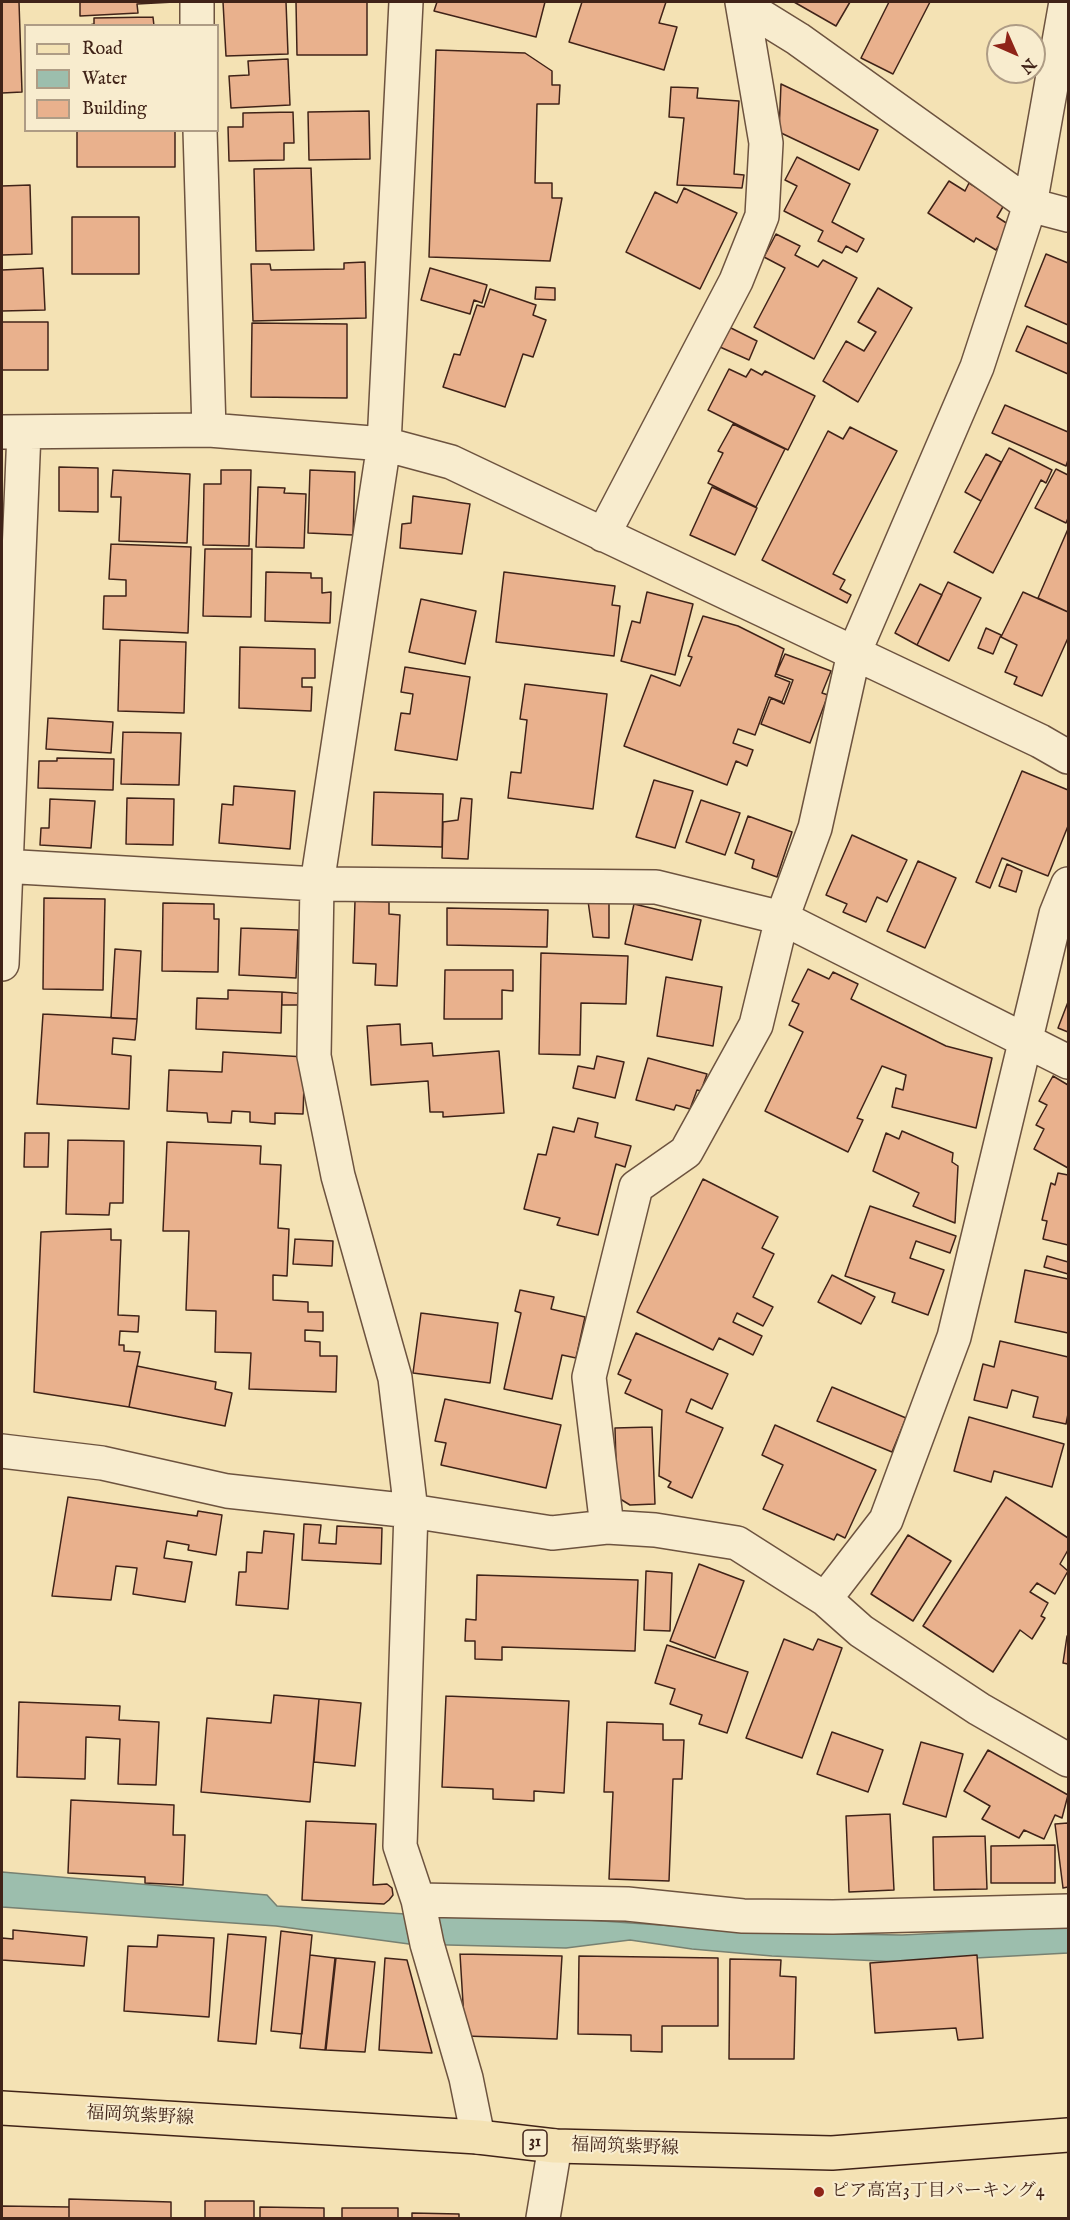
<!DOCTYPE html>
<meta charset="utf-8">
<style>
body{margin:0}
#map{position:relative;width:1070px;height:2220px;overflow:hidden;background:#f4e2b4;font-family:"IM FELL English",serif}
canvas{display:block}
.frame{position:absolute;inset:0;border:3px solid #402318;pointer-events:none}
.legend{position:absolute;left:24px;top:24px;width:195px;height:108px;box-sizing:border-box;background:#f8ecce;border:2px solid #ae9c85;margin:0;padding:8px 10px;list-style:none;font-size:18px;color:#402318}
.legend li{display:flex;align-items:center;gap:12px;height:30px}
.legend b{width:30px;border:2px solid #ae9c85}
.north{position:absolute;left:986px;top:24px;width:60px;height:60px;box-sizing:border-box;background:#f8ecce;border:2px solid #ae9c85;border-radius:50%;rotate:135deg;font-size:16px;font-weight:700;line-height:24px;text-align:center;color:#402318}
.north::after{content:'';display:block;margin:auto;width:21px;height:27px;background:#8f2418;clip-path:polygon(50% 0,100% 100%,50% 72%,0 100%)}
</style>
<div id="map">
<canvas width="1070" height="2220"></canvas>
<div class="frame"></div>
<ul class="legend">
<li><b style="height:8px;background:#f4e2b4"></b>Road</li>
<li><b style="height:16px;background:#9cbead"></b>Water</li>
<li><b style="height:16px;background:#e9b18d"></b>Building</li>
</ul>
<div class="north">N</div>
</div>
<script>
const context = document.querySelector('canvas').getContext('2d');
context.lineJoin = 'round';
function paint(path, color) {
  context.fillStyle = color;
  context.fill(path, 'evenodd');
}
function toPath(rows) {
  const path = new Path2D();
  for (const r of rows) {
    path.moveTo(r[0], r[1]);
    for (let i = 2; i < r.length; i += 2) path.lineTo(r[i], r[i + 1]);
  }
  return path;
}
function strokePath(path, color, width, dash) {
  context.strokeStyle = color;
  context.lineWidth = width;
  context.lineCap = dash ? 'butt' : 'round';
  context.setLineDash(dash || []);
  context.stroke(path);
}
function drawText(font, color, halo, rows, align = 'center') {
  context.font = font + ' "IM FELL English","Noto Serif JP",serif';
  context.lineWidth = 4.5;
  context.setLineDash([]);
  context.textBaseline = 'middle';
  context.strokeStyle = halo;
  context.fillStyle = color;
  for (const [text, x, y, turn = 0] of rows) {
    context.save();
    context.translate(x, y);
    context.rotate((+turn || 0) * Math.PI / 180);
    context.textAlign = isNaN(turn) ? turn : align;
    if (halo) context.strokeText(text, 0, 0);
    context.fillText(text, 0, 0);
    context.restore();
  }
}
const water = toPath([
 [2,1872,267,1895,277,1906,438,1916,573,1919,776,1933,902,1935,1068,1927,1068,1953,902,1962,772,1956,692,1949,630,1940,566,1948,409,1944,276,1926,2,1907,2,1872]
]);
const building = toPath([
 [2,2,19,2,22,92,2,93,2,2],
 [80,2,174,2,137,4,138,13,80,16,80,2],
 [223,2,286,2,288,54,226,56,223,2],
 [296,2,367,2,367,55,297,55,296,2],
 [437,2,545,2,536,37,434,11,437,2],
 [582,2,666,2,659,23,677,27,664,70,569,42,582,2],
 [794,2,850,2,836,26,794,2],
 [889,2,930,2,893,74,861,58,889,2],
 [153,17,154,26,85,26,94,24,94,18,153,17],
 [436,50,525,53,552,71,552,85,560,85,559,104,537,104,535,183,552,183,552,198,562,198,550,261,429,257,436,50],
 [288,59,290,105,231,108,229,76,249,75,248,61,288,59],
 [781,84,878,130,859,170,779,132,781,84],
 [671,87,698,88,697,98,739,101,734,174,744,175,742,188,677,185,684,118,669,117,671,87],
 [369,111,370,159,309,160,308,112,369,111],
 [293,112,294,143,284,143,284,160,229,161,228,127,243,127,243,113,293,112],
 [77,130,175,130,175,167,77,167,77,130],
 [797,157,850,184,832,222,864,239,857,252,846,246,842,253,818,241,823,231,784,211,797,186,785,180,797,157],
 [311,168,314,250,256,251,254,169,311,168],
 [949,181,965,191,969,183,1004,205,997,217,1011,226,996,250,976,238,974,242,928,213,949,181],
 [30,185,32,254,2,255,2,186,30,185],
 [684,188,737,213,700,289,626,252,655,192,677,203,684,188],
 [72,217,139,217,139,274,72,274,72,217],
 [776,234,800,246,795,255,818,267,823,260,857,278,814,359,754,327,785,268,764,257,776,234],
 [1046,254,1068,263,1068,325,1025,306,1046,254],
 [365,262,366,318,253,321,251,264,270,264,271,270,344,269,344,263,365,262],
 [43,268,45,310,2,311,2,270,43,268],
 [430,268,487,285,482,303,474,300,470,314,421,300,430,268],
 [536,287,555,288,555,300,535,299,536,287],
 [878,288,912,308,858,402,823,381,846,341,864,351,876,332,858,322,878,288],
 [490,289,536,305,533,315,546,320,533,357,523,354,505,407,443,387,454,354,460,355,477,305,484,307,490,289],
 [2,322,48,322,48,370,2,370,2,322],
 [252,323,347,324,347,398,251,397,252,323],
 [1027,326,1068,344,1068,374,1016,351,1027,326],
 [729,327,757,341,749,360,720,347,729,327],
 [729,369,746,377,751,369,762,375,765,371,815,396,788,450,708,410,729,369],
 [1005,405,1068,432,1068,460,1066,466,992,433,1005,405],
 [733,424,785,449,756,507,708,483,723,453,718,451,733,424],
 [850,427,897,451,833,574,845,580,840,589,851,595,847,603,762,560,828,431,843,439,850,427],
 [1009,448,1052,470,1046,483,1041,480,993,573,954,552,1009,448],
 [986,454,1001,462,981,501,965,492,986,454],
 [59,467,98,468,98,512,59,511,59,467],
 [1056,469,1068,475,1068,518,1066,523,1035,508,1056,469],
 [113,470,190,474,187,543,119,541,121,497,111,497,113,470],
 [221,470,251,470,249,546,203,545,204,484,221,484,221,470],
 [310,470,355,472,353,535,308,533,310,470],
 [258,487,285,488,284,493,306,494,304,548,256,547,258,487],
 [712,487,757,508,735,555,690,535,712,487],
 [413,496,470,504,462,554,400,548,402,524,411,523,413,496],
 [1068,529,1068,612,1038,598,1068,529],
 [111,544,191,547,188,633,103,629,104,596,126,596,126,580,109,579,111,544],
 [205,549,252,549,251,617,203,616,205,549],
 [266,572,311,573,311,578,322,578,322,593,331,592,330,623,265,621,266,572],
 [504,572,615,586,612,605,620,606,614,656,496,642,504,572],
 [948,582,981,598,949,661,917,645,948,582],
 [920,584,942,595,917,645,895,633,920,584],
 [647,592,693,604,675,675,621,661,632,621,640,623,647,592],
 [1023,592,1068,612,1068,638,1042,696,1014,684,1017,677,1005,672,1017,645,1001,637,1023,592],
 [421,599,476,611,465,664,409,652,421,599],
 [703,616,738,626,784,649,775,676,790,682,782,702,769,697,755,735,738,729,733,743,753,750,747,766,736,761,727,785,624,746,651,675,680,686,692,657,688,656,703,616],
 [986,628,1001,635,993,654,978,648,986,628],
 [120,640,186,642,184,713,118,711,120,640],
 [240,647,315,649,315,678,302,678,302,687,312,687,311,711,239,708,240,647],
 [785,654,831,671,822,693,828,695,810,743,761,724,771,698,784,704,793,680,776,674,785,654],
 [405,667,470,677,457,760,395,750,401,713,410,714,413,694,401,692,405,667],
 [525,684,607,694,593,809,508,798,511,772,521,773,527,720,520,719,525,684],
 [48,718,113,722,111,753,46,749,48,718],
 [123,732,181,733,179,785,121,784,123,732],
 [57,758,114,759,113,790,38,788,39,761,57,761,57,758],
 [1022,771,1068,790,1068,826,1048,876,1002,858,990,888,976,882,1022,771],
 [654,780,693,791,675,848,636,837,654,780],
 [234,786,295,791,290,849,219,843,222,804,233,805,234,786],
 [374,792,443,794,442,847,372,845,374,792],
 [127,798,174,799,173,845,126,844,127,798],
 [461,798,472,799,468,859,442,858,443,822,458,820,461,798],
 [50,799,95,801,91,848,40,845,41,828,49,828,50,799],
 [701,800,740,813,725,855,686,842,701,800],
 [748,816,792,832,777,877,752,868,754,860,735,853,748,816],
 [852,835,907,860,887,902,877,897,866,922,843,912,847,904,826,895,852,835],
 [918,861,956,878,925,948,887,931,918,861],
 [1007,864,1022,871,1016,892,999,886,1007,864],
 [44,898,105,899,103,990,43,989,44,898],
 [355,901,389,902,389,914,400,915,397,986,375,985,376,964,353,963,355,901],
 [588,901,609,901,609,938,593,937,588,901],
 [163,903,214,904,214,919,219,919,218,972,162,971,163,903],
 [634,904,701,920,692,960,625,944,634,904],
 [447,908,548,910,547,947,447,945,447,908],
 [241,928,298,930,296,978,239,975,241,928],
 [115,949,141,951,137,1019,111,1018,115,949],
 [541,953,628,956,626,1004,581,1003,580,1055,539,1054,541,953],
 [808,969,829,979,833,972,858,984,851,999,946,1046,992,1058,976,1128,892,1107,896,1088,903,1090,906,1075,882,1066,857,1118,863,1120,848,1152,765,1111,803,1032,789,1025,799,1004,792,1001,808,969],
 [445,970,513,970,513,991,502,990,502,1019,444,1019,445,970],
 [666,977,722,987,713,1046,657,1036,666,977],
 [228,990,282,992,281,1033,196,1029,197,998,228,999,228,990],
 [282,992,305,994,305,1005,282,1005,282,992],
 [1068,1002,1068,1032,1058,1028,1068,1002],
 [43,1014,137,1019,135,1040,113,1038,112,1054,131,1056,129,1109,37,1104,43,1014],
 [400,1024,401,1045,432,1043,433,1056,499,1051,504,1113,443,1117,443,1112,430,1112,428,1081,371,1085,367,1026,400,1024],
 [223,1052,305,1057,303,1114,275,1113,275,1124,250,1122,250,1112,232,1111,231,1123,208,1122,207,1113,167,1111,169,1070,222,1072,223,1052],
 [597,1056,624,1062,615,1098,573,1088,578,1066,594,1069,597,1056],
 [648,1058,707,1074,701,1091,697,1090,690,1109,676,1105,674,1110,636,1100,648,1058],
 [1053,1076,1068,1085,1068,1168,1034,1149,1044,1129,1036,1125,1047,1105,1039,1101,1053,1076],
 [578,1118,598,1123,595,1137,631,1146,625,1167,616,1164,598,1235,557,1225,560,1218,524,1209,538,1154,546,1155,553,1127,574,1132,578,1118],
 [902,1131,953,1153,952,1162,958,1166,955,1223,913,1206,919,1193,873,1171,886,1133,899,1139,902,1131],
 [25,1133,49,1133,48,1167,24,1167,25,1133],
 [68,1140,124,1141,123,1203,110,1203,109,1215,66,1214,68,1140],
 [167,1142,261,1146,260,1164,281,1165,278,1228,289,1229,287,1276,273,1275,273,1300,308,1302,308,1312,323,1312,323,1331,305,1330,305,1341,320,1342,320,1356,337,1356,336,1392,249,1389,251,1353,215,1352,216,1311,186,1310,189,1231,163,1231,167,1142],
 [1058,1173,1068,1175,1068,1245,1043,1239,1047,1221,1042,1220,1051,1183,1055,1185,1058,1173],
 [703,1179,778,1217,762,1248,774,1254,753,1297,773,1307,763,1326,737,1313,733,1322,762,1336,753,1355,719,1338,713,1350,637,1312,703,1179],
 [870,1206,956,1236,950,1253,916,1241,910,1258,944,1270,928,1315,892,1302,895,1293,845,1276,870,1206],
 [111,1229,111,1240,121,1240,118,1315,139,1316,138,1332,120,1331,119,1345,124,1345,124,1351,140,1352,129,1407,34,1392,41,1232,111,1229],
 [295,1239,333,1241,332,1266,293,1264,295,1239],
 [1047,1256,1068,1262,1068,1274,1044,1267,1047,1256],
 [1025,1270,1068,1279,1068,1333,1015,1322,1025,1270],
 [832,1275,875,1297,861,1324,818,1302,832,1275],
 [520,1290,554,1297,551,1309,585,1317,576,1358,562,1355,552,1399,504,1389,521,1313,515,1311,520,1290],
 [421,1313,498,1323,490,1383,413,1373,421,1313],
 [636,1333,728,1374,712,1409,691,1399,686,1412,723,1428,692,1498,668,1487,671,1482,659,1476,662,1410,625,1393,631,1380,618,1374,636,1333],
 [1000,1341,1068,1357,1068,1414,1066,1424,1033,1417,1038,1397,1012,1390,1007,1408,974,1400,983,1364,994,1367,1000,1341],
 [137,1366,216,1382,215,1389,232,1393,225,1426,129,1407,137,1366],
 [832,1387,906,1418,892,1452,817,1421,832,1387],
 [445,1399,561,1425,546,1488,441,1465,446,1443,435,1441,445,1399],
 [969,1417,1064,1444,1052,1487,994,1471,991,1482,954,1471,969,1417],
 [775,1425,876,1470,845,1538,837,1534,834,1540,763,1509,783,1465,762,1455,775,1425],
 [652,1427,655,1504,630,1505,617,1497,615,1428,652,1427],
 [68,1497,197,1516,198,1511,222,1515,216,1555,188,1550,189,1545,167,1541,164,1558,192,1562,185,1602,133,1594,137,1568,116,1566,111,1600,52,1596,68,1497],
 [1006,1497,1068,1538,1068,1550,1060,1564,1068,1571,1055,1594,1037,1583,1030,1592,1048,1603,1041,1616,1045,1618,1032,1639,1020,1630,993,1672,923,1626,1006,1497],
 [304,1524,321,1525,319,1543,336,1544,337,1526,382,1528,381,1564,302,1560,304,1524],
 [264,1531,294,1534,288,1609,236,1605,239,1572,246,1572,247,1552,262,1553,264,1531],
 [908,1535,951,1561,913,1621,871,1594,908,1535],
 [699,1564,744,1581,715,1658,670,1641,699,1564],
 [646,1571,672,1573,670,1631,644,1630,646,1571],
 [477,1575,638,1580,635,1651,502,1647,502,1660,475,1659,475,1641,465,1641,466,1619,476,1620,477,1575],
 [1067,1636,1068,1636,1068,1664,1063,1663,1067,1636],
 [784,1639,813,1650,818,1639,842,1648,802,1758,746,1738,784,1639],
 [667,1645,748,1672,727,1733,699,1724,702,1715,670,1704,675,1689,655,1683,667,1645],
 [274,1695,319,1699,310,1802,201,1792,207,1718,271,1723,274,1695],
 [446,1696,569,1701,564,1793,534,1791,534,1801,493,1799,493,1789,442,1787,446,1696],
 [319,1699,361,1703,355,1766,314,1762,319,1699],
 [19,1702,120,1706,119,1720,159,1722,156,1785,118,1784,120,1739,86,1737,85,1779,17,1777,19,1702],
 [607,1722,663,1724,663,1740,684,1740,682,1779,673,1779,669,1881,609,1879,613,1792,604,1792,607,1722],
 [832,1732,883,1750,868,1792,817,1774,832,1732],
 [921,1742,963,1754,946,1817,903,1804,921,1742],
 [988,1750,1068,1795,1062,1818,1055,1815,1044,1839,1024,1830,1019,1838,982,1819,990,1806,964,1791,988,1750],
 [71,1800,174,1805,173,1835,185,1835,183,1885,145,1883,145,1877,68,1873,71,1800],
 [890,1814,894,1890,849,1892,846,1816,890,1814],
 [306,1821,376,1824,373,1885,387,1884,392,1888,393,1895,389,1900,384,1904,302,1900,306,1821],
 [1068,1823,1068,1887,1063,1888,1055,1824,1068,1823],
 [985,1836,987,1889,934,1890,933,1837,985,1836],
 [1055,1845,1055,1883,991,1883,991,1846,1055,1845],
 [13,1930,87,1937,84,1966,2,1960,2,1938,13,1939,13,1930],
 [281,1931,312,1935,302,2034,271,2031,281,1931],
 [228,1934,266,1937,256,2044,218,2041,228,1934],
 [158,1935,214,1938,209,2017,124,2011,128,1946,157,1947,158,1935],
 [460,1954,562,1956,557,2039,465,2036,460,1954],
 [310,1955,335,1958,325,2050,300,2048,310,1955],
 [977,1955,983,2038,958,2040,956,2028,875,2033,870,1963,977,1955],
 [579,1956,718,1958,718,2026,662,2026,662,2052,631,2051,631,2035,578,2034,579,1956],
 [336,1958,375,1962,365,2052,326,2050,336,1958],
 [385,1958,407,1960,432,2053,379,2050,385,1958],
 [730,1959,781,1960,780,1976,796,1977,794,2059,729,2059,730,1959],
 [69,2199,171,2202,171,2218,69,2218,69,2199],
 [205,2201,254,2201,254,2218,205,2218,205,2201],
 [2,2206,69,2207,69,2218,2,2218,2,2206],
 [260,2207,324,2208,324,2218,260,2218,260,2207],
 [342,2208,398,2208,398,2218,342,2218,342,2208],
 [412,2213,459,2214,459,2218,412,2218,412,2213]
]);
const minor = toPath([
 [197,2,197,26],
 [406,2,384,444,317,884,314,1056,338,1176,395,1378,411,1511,400,1846,418,1900,427,1944,466,2078,478,2137],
 [743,5,798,39,1030,205,1068,215],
 [200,130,209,430],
 [2,432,209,430,384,444,451,462,854,653,977,367,1030,205,1066,2],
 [603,535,736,281,762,216,766,143,742,2],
 [2,866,317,884,656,887,782,918,1068,1062],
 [2,964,24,432],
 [2,1451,102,1463,227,1491,411,1511,552,1533,607,1527,655,1530,737,1543,825,1599,861,1631,979,1709,1068,1760],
 [607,1527,589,1377,636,1187,686,1152,756,1025,782,918,815,828,854,653,1040,741,1068,757],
 [825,1599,886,1520,954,1337,1056,914,1068,884],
 [418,1900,627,1904,743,1916,833,1917,1068,1911],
 [543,2218,555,2146]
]);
const primary = toPath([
 [2,2108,478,2137,555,2146,832,2153,1068,2135]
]);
const markers = [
 [819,2192,6,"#8f2418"]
];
const shields = [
 [535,2143,24]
];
const shieldNames = [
 ["31",535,2143]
];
const streetNames = [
 ["福岡筑紫野線",140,2117,3],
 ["福岡筑紫野線",625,2148,2]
];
const poiNames = [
 ["ピア高宮3丁目パーキング4",831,2192]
];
paint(water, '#9cbead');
strokePath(water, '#778071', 1.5);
paint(building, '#e9b18d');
strokePath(building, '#402318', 1.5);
strokePath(minor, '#6d533f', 36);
strokePath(primary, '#402318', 36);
strokePath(minor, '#f8ecce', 33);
strokePath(primary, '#f4e2b4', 33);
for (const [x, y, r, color] of markers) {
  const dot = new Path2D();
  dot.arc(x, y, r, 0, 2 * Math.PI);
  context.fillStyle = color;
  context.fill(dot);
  strokePath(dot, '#f8ecce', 2);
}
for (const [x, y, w] of shields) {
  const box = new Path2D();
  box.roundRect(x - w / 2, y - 13, w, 26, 4.5);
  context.fillStyle = '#f8ecce';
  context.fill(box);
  strokePath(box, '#402318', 1.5);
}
drawText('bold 16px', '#402318', null, shieldNames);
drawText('18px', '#402318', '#f8ecce', streetNames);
drawText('18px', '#402318', '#f8ecce', poiNames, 'left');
</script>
